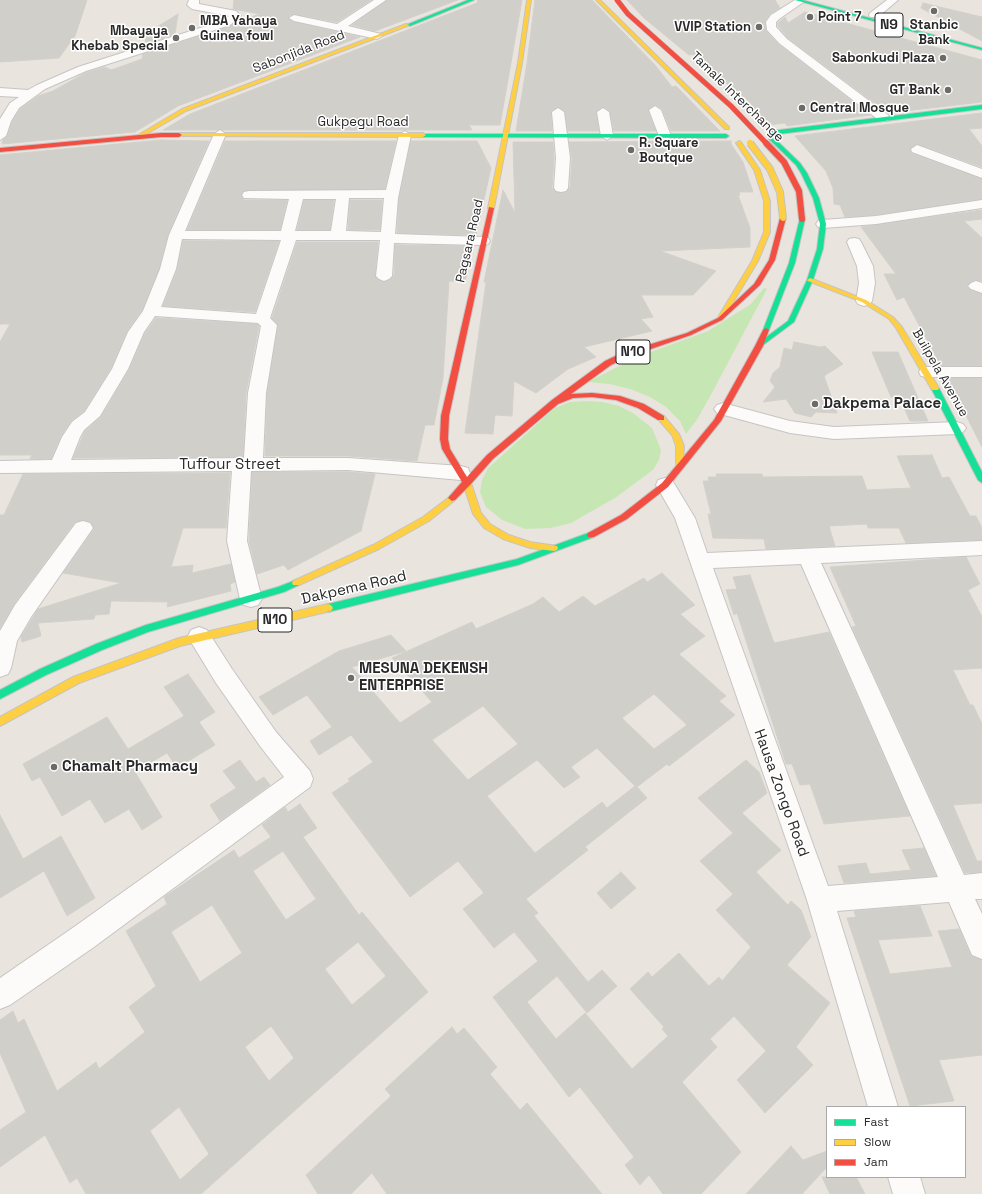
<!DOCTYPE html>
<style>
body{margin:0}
#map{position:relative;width:982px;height:1194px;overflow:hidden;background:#e9e5de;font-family:"Space Grotesk",sans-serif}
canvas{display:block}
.legend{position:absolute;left:826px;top:1106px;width:140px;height:72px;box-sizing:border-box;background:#fff;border:1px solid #a9a9a9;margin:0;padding:5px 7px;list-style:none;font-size:12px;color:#292929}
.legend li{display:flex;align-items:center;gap:8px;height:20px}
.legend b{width:20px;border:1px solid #a9a9a9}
</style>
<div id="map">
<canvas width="982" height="1194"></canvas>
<ul class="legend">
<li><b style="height:5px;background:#16e098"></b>Fast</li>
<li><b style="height:5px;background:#ffcf43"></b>Slow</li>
<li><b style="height:5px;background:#f24e42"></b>Jam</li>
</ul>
</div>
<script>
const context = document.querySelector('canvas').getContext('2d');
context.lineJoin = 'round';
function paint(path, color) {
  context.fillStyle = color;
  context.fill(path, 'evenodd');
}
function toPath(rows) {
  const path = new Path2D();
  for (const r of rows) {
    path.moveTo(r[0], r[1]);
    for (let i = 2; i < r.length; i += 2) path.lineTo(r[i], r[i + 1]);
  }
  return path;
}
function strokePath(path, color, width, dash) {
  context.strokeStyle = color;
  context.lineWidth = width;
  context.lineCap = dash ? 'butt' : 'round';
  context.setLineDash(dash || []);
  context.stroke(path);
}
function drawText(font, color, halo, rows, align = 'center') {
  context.font = font + ' "Space Grotesk",sans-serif';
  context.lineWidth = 3;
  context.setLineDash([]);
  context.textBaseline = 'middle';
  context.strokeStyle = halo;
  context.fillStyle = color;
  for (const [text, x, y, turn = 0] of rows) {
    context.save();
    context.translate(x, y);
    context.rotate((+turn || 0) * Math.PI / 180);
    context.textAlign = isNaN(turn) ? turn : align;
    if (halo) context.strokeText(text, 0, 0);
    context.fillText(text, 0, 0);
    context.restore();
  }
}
const green = toPath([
 [764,288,767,289,713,391,698,418,686,434,680,421,666,407,650,397,630,389,609,384,588,382,637,357,708,331,751,304],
 [586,401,603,402,619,406,633,413,652,428,661,450,659,460,653,470,615,498,571,523,551,528,525,529,502,520,486,507,480,492,482,480,488,468,555,408,570,402]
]);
const building = toPath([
 [0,0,87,0,75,36,59,58,0,62,0,0],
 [234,0,371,0,337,22,294,14,288,17,294,22,360,37,178,106,135,132,2,144,3,140,7,136,12,122,20,109,38,96,53,91,85,73,105,67,111,70,142,59,143,54,230,26,236,22,260,14,233,9,234,0],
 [387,0,458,0,375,31,352,25,387,0],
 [478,0,522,0,500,125,469,125,472,130,163,130,190,114,477,3,478,0],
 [535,0,592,0,655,65,672,87,676,86,720,131,671,131,662,109,656,105,648,110,656,131,614,131,610,112,604,107,596,112,599,131,568,131,565,112,559,107,551,112,552,131,516,131,527,63,535,0],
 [627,0,775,0,780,8,770,14,765,21,766,31,778,44,870,115,787,126,785,123,768,125,744,96,742,97,692,54,689,55,644,18,627,0],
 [923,3,982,17,982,41,921,8,923,3],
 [805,12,982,60,982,102,888,113,788,38,778,26,778,23,785,17,788,23,805,12],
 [178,14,175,34,145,44,147,33,178,14],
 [982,113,982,128,969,129,982,146,982,167,918,144,910,149,911,153,982,179,982,199,876,215,845,217,840,205,834,204,833,188,826,171,795,136,982,113],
 [161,140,209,141,168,234,159,269,142,310,127,331,111,368,84,411,71,421,61,436,51,459,30,459,32,455,0,455,0,342,10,324,0,324,0,155,161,140],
 [225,141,396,141,385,189,244,191,241,196,244,200,287,200,280,230,187,230,225,141],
 [411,141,477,141,491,168,476,235,397,233,399,198,411,141],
 [731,141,731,144,743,162,753,192,739,192,740,195,738,195,750,228,750,247,660,251,716,271,693,295,641,295,653,317,641,319,652,331,584,347,596,357,568,369,536,393,514,381,512,416,495,415,493,434,465,433,486,282,484,282,503,190,515,213,513,142,553,142,554,158,552,188,556,192,561,193,566,192,570,188,572,158,569,142,731,141],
 [304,200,334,200,330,230,297,230,304,200],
 [350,200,382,200,380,230,348,230,350,200],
 [982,210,982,219,964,221,982,238,982,281,975,280,966,286,970,290,982,294,982,366,941,366,904,297,897,300,884,274,896,274,861,227,982,210],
 [183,241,279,241,255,312,163,306,177,270,183,241],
 [297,242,378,242,375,276,383,282,390,280,394,276,395,245,473,246,465,282,449,281,443,378,434,425,425,425,417,461,348,456,265,456,267,393,278,325,272,318,297,242],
 [156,318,257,324,259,326,246,393,243,457,73,458,85,431,101,417,129,370,145,333,156,318],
 [794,342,820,347,825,346,843,364,824,376,837,413,816,412,811,417,795,413,786,399,763,402,775,387,770,381,773,373,780,367,784,348,792,350,794,342],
 [872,352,898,352,928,421,910,421,899,397,891,397,872,352],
 [947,378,982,378,982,447,947,378],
 [932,455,942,478,949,477,970,516,976,516,982,528,982,540,906,543,899,528,868,528,867,524,829,526,835,546,766,549,764,539,713,538,708,514,711,514,703,481,709,481,708,477,717,477,716,474,762,474,763,477,862,476,867,490,911,488,897,456,932,455],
 [252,472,348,472,375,474,361,531,288,570,284,565,257,574,249,541,252,472],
 [230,473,226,528,183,528,171,567,193,565,192,573,231,564,235,582,230,584,231,591,167,607,168,602,111,601,109,614,95,615,94,619,38,623,41,636,22,642,21,637,38,609,121,583,63,573,94,529,91,522,83,520,75,522,14,604,0,628,0,515,4,515,23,474,230,473],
 [966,557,980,584,968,590,982,617,982,668,953,670,970,705,973,705,982,724,982,803,953,805,977,861,982,861,982,872,965,873,852,627,856,626,830,567,966,557],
 [662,573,695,605,680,614,705,636,679,654,726,696,719,701,735,715,669,766,667,764,637,787,647,798,585,847,588,850,526,899,538,913,534,916,588,982,602,970,617,986,587,1013,557,976,527,1002,556,1039,585,1013,632,1069,668,1036,662,1029,664,1027,630,989,648,972,652,977,679,953,709,986,719,977,722,981,751,947,716,910,733,894,700,861,733,833,698,798,746,760,759,772,767,793,742,813,781,850,756,872,788,905,791,901,801,910,811,937,787,965,830,1003,796,1047,813,1065,765,1113,737,1080,766,1051,734,1016,710,1039,717,1047,682,1082,741,1152,701,1194,663,1194,649,1175,640,1185,625,1165,634,1157,580,1087,569,1097,493,997,538,961,514,932,494,948,463,909,484,893,458,861,410,897,332,793,350,781,348,779,373,762,351,735,319,755,310,741,332,727,307,695,273,715,259,697,339,651,391,635,406,651,352,667,400,723,432,702,392,658,472,622,476,629,533,604,543,597,559,612,583,596,595,606,644,578,647,582,662,573],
 [654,694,687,725,654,749,622,718,654,694],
 [483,706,518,744,468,780,432,740,483,706],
 [597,748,635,786,607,808,602,802,535,853,487,796,537,760,564,788,580,777,571,767,597,748],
 [750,575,774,643,829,632,910,816,824,824,810,784,800,785,792,764,786,764,737,613,734,615,726,590,737,589,733,577,750,575],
 [188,674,215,712,199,722,215,745,177,768,167,753,135,772,162,817,142,830,129,809,105,823,90,799,62,816,40,777,32,781,23,764,107,717,128,749,184,716,164,687,188,674],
 [240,760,256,782,264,777,270,785,220,821,210,805,236,788,223,771,240,760],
 [300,804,317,828,303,837,359,915,362,912,428,992,201,1194,86,1194,77,1178,70,1183,45,1135,0,1167,0,1130,26,1112,0,1053,0,1020,13,1011,18,1023,24,1019,57,1091,96,1062,99,1069,145,1032,129,1007,156,986,126,931,167,904,164,897,234,850,239,858,271,837,262,825,285,807,288,812,300,804],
 [283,851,316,899,286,920,253,871,283,851],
 [212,905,242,953,200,982,171,932,212,905],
 [358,942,386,976,352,1005,325,969,358,942],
 [271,1026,294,1058,269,1081,245,1047,271,1026],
 [179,1107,209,1154,180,1180,150,1131,179,1107],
 [0,815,23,859,61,836,95,898,67,916,44,871,0,898,0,815],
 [924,848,936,876,844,883,838,866,866,863,870,874,911,870,902,850,924,848],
 [621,872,636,888,611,909,597,893,621,872],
 [920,906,932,936,878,940,890,974,952,967,938,931,959,929,971,956,982,960,982,1055,939,1060,954,1101,910,1106,847,918,856,917,854,911,920,906],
 [452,1027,457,1034,464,1028,497,1067,490,1074,520,1110,527,1103,602,1194,387,1194,372,1173,351,1194,318,1194,306,1175,391,1096,385,1089,452,1027],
 [791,1146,803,1160,827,1151,827,1167,802,1194,746,1194,791,1146],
 [822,1177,856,1177,865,1194,830,1194,822,1177]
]);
const street = toPath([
 [189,0,199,0,199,4,236,11,241,16,230,25,86,71,45,89,19,108,11,121,6,136,0,140,0,119,10,103,19,97,0,96,0,88,28,90,37,85,78,67,222,21,229,16,192,9,187,5,189,0],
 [374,0,386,0,348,26,381,34,382,36,377,39,294,21,289,18,294,15,337,24,374,0],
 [795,0,805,1,779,19,776,22,776,27,787,39,888,115,890,118,888,121,880,121,779,43,767,30,766,22,771,15,795,0],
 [887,0,898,0,878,17,870,17,869,15,870,13,887,0],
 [655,106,661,110,671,136,669,139,665,140,659,136,649,110,655,106],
 [558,108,564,112,570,158,568,188,566,191,561,192,556,191,554,188,556,158,552,112,558,108],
 [603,108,609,112,613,136,607,140,601,136,597,112,603,108],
 [220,130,226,134,185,231,281,231,289,199,244,198,242,195,244,192,249,191,386,190,399,135,405,131,411,135,398,198,395,234,483,237,488,238,490,241,488,244,483,245,394,243,392,276,389,279,384,281,379,279,376,276,380,240,296,240,270,318,277,325,266,393,263,458,348,458,461,466,468,468,470,473,468,478,461,480,348,470,251,471,247,541,262,599,258,605,251,607,244,605,240,599,227,541,232,471,0,473,0,461,52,460,62,437,72,422,85,412,112,369,128,332,143,311,160,269,169,235,214,134,220,130],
 [349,198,384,198,381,232,346,231,349,198],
 [303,199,336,199,331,231,295,231,303,199],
 [182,239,281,240,256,314,161,307,176,269,182,239],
 [155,316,258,323,261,326,248,393,244,458,71,460,80,437,84,430,100,416,128,369,144,332,155,316],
 [917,145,982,169,982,178,912,152,911,149,917,145],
 [982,200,982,208,876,224,823,228,818,227,816,224,818,221,823,220,876,216,982,200],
 [854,238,859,239,861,242,873,266,875,283,872,301,870,304,864,306,858,304,856,301,859,283,857,266,847,242,849,239,854,238],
 [976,281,982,283,982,293,971,289,968,286,971,283,976,281],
 [927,367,982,367,982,377,927,377,921,376,919,372,921,368,927,367],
 [723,403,790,421,834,427,957,422,963,424,966,428,963,432,957,434,834,439,790,433,717,413,714,409,717,405,723,403],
 [665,478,672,480,695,518,707,553,982,541,982,555,821,563,964,875,982,873,982,899,975,899,982,914,982,959,972,955,949,902,837,911,898,1107,868,1107,807,900,675,518,656,485,658,480,665,478],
 [801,564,938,877,828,886,713,568,801,564],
 [83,521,90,523,93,528,31,617,17,641,11,668,8,674,0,677,0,631,15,605,76,523,83,521],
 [199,627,207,630,232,669,276,732,310,771,313,779,310,787,94,947,10,1005,0,1009,0,978,74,927,284,777,260,746,216,683,191,642,188,636,191,630,199,627],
 [888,1177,920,1177,925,1194,893,1194,888,1177]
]);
const fast = toPath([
 [468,0,474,0,410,26,406,25,468,0],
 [795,0,802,0,982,48,982,50,795,0],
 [982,105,982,109,771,135,768,133,771,131,982,105],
 [421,134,726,134,729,136,726,138,423,137,421,136,421,134],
 [769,137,773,137,800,163,807,173,819,198,826,224,823,249,813,280,794,322,759,348,757,348,757,344,788,321,807,280,817,249,820,224,813,198,801,173,796,165,769,139,769,137],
 [800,218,805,219,795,263,769,330,768,331,764,331,763,330,789,263,800,218],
 [932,386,935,386,939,388,982,472,982,483,978,480,931,388,932,386],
 [591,532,595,535,594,537,518,565,328,612,325,611,323,608,325,605,328,604,517,559,591,532],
 [296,580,300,583,299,585,284,592,148,632,102,650,46,675,0,699,0,690,40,669,96,644,146,625,278,587,296,580]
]);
const slow = toPath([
 [527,0,531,0,522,63,494,208,491,210,488,208,518,63,527,0],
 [596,0,600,0,729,127,729,129,725,129,596,0],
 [406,24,410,25,186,111,143,136,138,135,182,109,406,24],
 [179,133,423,133,426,135,423,137,177,136,177,134,179,133],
 [739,141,741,142,760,170,770,201,770,232,758,261,723,319,720,321,717,319,752,261,764,232,764,201,754,170,736,143,739,141],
 [810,278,866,300,893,317,902,327,939,388,938,390,932,390,896,328,889,319,862,302,808,281,807,280,810,278],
 [661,415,664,416,679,434,684,446,683,466,677,466,676,464,676,446,672,435,657,418,661,415],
 [467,480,471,483,481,513,490,524,509,535,530,542,557,546,558,548,557,550,554,551,530,548,503,539,484,528,473,514,463,483,467,480],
 [452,495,456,498,455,500,429,521,379,549,299,585,293,585,292,583,293,581,373,545,423,517,452,495],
 [328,604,331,605,333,608,331,611,180,646,79,683,0,726,0,717,73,677,179,638,328,604]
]);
const jam = toPath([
 [161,133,179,133,182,135,179,137,161,137,0,152,0,148,161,133],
 [489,207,494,208,449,416,448,439,450,449,467,477,487,455,552,400,605,361,622,353,687,333,718,318,754,284,769,260,780,218,783,216,786,218,775,260,760,285,722,320,691,335,628,357,611,365,571,394,592,393,620,396,644,404,664,416,664,420,658,420,638,408,616,400,592,397,573,398,558,404,493,459,470,485,455,500,452,501,448,498,462,482,442,449,440,439,441,416,489,207],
 [766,328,769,330,763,346,721,421,668,487,627,519,594,537,588,537,587,535,588,533,621,515,662,483,714,420,755,346,763,330,766,328]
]);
const slowBridgeFar1 = toPath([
 [750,143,751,144]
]);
const slowBridge = toPath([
 [750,143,770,169,780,192,783,218]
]);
const jamBridgeFar1 = toPath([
 [617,0,628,14,731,106,767,144]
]);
const jamBridge = toPath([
 [766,143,784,162,799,191,802,219]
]);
const markers = [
 [934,11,4,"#6c6b68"],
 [810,17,4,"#6c6b68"],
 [759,27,4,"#6c6b68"],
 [192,28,4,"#6c6b68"],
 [176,38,4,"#6c6b68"],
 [943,58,4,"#6c6b68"],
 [948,90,4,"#6c6b68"],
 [802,108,4,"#6c6b68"],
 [631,150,4,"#6c6b68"],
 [815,404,4,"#6c6b68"],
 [351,678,4,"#6c6b68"],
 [54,767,4,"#6c6b68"]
];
const farPoinames = [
 ["Point 7",818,17],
 ["MBA Yahaya",200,21],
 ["Guinea fowl",200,36],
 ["Stanbic",934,25,"center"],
 ["Bank",934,40,"center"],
 ["VVIP Station",751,27,"right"],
 ["Mbayaya",168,31,"right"],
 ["Khebab Special",168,46,"right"],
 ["Sabonkudi Plaza",935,58,"right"],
 ["GT Bank",940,90,"right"],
 ["Central Mosque",810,108],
 ["R. Square",639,143],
 ["Boutque",639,158]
];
const farStreetnames = [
 ["Sabonjida Road",299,52,-21],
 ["Tamale Interchange",737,97,44],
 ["Gukpegu Road",363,122],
 ["Pagsara Road",470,241,-77],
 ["Builpela Avenue",940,373,60]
];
const shields = [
 [889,25,28],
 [633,352,34],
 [275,620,34]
];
const shieldNames = [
 ["N9",889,25],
 ["N10",633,352],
 ["N10",275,620]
];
const poiNames = [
 ["Dakpema Palace",823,404],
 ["MESUNA DEKENSH",359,669],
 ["ENTERPRISE",359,686],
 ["Chamalt Pharmacy",62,767]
];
const streetNames = [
 ["Tuffour Street",230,465],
 ["Dakpema Road",354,588,-13],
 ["Hausa Zongo Road",781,793,70]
];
paint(green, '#c6e7b4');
paint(building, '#d1cfca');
strokePath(building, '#d3d0ca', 1);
strokePath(street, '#c6c4c4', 2);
strokePath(fast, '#c6c4c4', 2);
strokePath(slow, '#c6c4c4', 2);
strokePath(jam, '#c6c4c4', 2);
paint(street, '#fcfbfa');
paint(fast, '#16e098');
paint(slow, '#ffcf43');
paint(jam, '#f24e42');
strokePath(slowBridgeFar1, '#c4c3c0', 6, []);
strokePath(slowBridge, '#c4c3c0', 8, []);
strokePath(jamBridgeFar1, '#c4c3c0', 6, []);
strokePath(jamBridge, '#c4c3c0', 8, []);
strokePath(slowBridgeFar1, '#ffcf43', 5);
strokePath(slowBridge, '#ffcf43', 6);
strokePath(jamBridgeFar1, '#f24e42', 5);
strokePath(jamBridge, '#f24e42', 6);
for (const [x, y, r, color] of markers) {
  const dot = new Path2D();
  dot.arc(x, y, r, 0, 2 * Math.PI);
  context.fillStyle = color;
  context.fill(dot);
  strokePath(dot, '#fff', 1.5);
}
drawText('bold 13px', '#292929', '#fff', farPoinames, 'left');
drawText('13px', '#292929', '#fff', farStreetnames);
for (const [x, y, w] of shields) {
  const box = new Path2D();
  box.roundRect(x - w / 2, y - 12, w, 24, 3);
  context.fillStyle = '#fff';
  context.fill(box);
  strokePath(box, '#292929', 1);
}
drawText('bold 14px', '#292929', null, shieldNames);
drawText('bold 15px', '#292929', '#fff', poiNames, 'left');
drawText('15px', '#292929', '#fff', streetNames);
</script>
